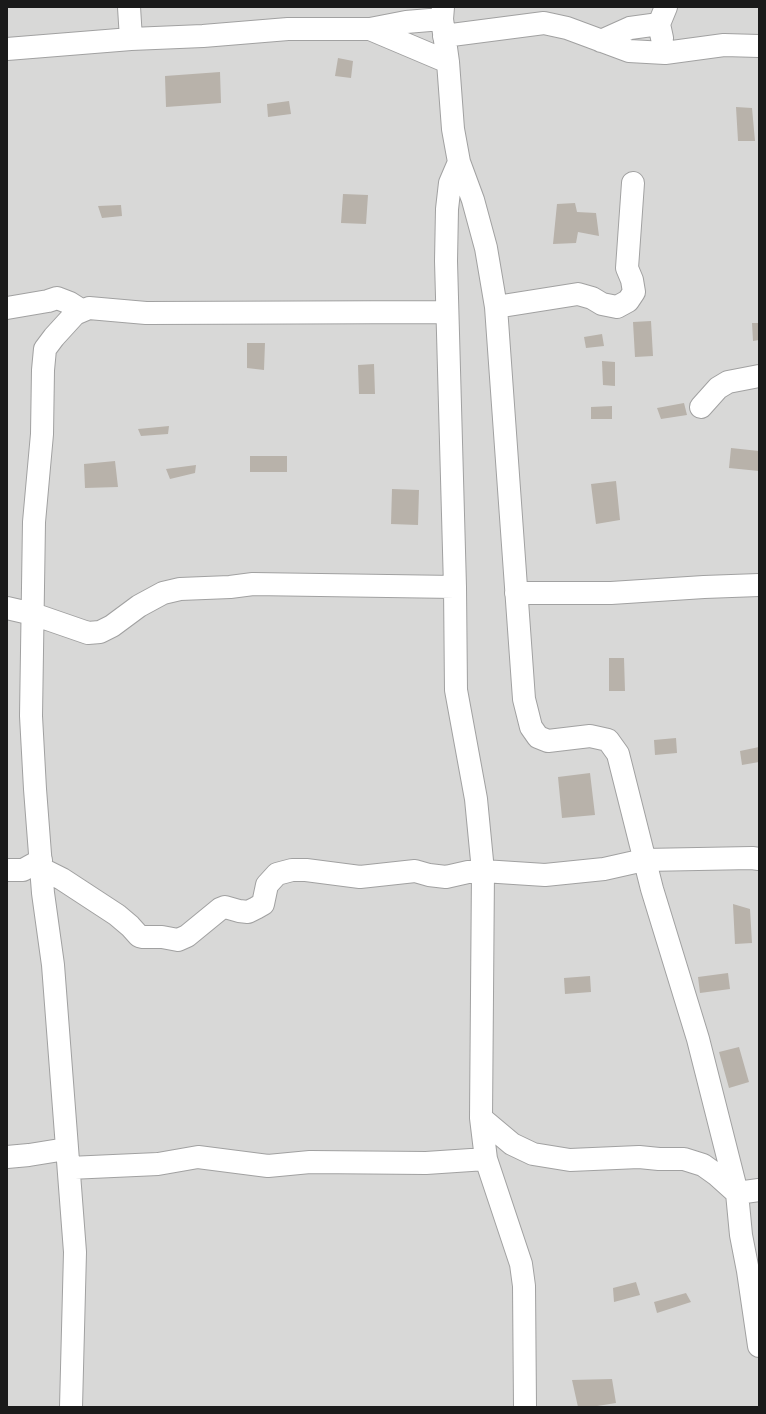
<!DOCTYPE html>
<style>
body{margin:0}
#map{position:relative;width:766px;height:1414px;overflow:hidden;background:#eceae0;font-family:Karla,sans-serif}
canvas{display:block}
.frame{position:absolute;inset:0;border:8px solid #1a1a1a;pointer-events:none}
</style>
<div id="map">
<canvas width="766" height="1414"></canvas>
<div class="frame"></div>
</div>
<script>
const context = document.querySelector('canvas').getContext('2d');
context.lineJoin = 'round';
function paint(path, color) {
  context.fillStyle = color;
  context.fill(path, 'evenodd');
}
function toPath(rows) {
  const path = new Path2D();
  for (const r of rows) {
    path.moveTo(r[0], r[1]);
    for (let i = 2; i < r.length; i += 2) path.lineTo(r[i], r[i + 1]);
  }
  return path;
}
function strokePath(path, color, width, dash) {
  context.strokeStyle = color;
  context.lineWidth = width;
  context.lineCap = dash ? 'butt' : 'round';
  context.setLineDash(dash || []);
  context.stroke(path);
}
const residential = toPath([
 [7,7,759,7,759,1407,7,1407]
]);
const building = toPath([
 [338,58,353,61,351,78,335,76],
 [220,72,221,103,166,107,165,76],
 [289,101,291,114,268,117,267,104],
 [736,107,752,108,755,141,738,141],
 [343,194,368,195,366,224,341,223],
 [575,203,577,212,596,213,599,236,578,232,576,243,553,244,557,204],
 [121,205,122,216,102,218,98,206],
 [651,321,653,356,635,357,633,322],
 [752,323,759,323,759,340,753,341],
 [602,334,604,346,586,348,584,337],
 [247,343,265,343,264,370,247,368],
 [602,361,615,362,615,386,603,385],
 [374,364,375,394,359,394,358,365],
 [684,403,687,415,661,419,657,408],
 [612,406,612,419,591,419,591,407],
 [169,426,168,434,141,436,138,429],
 [731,448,759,451,759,471,729,468],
 [250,456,287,456,287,472,250,472],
 [115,461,118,487,85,488,84,464],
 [196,465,195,473,170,479,166,469],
 [616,481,620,520,596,524,591,484],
 [392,489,419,490,418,525,391,524],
 [609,658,624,658,625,691,609,691],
 [676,738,677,753,655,755,654,740],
 [759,747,759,762,742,765,740,751],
 [590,773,595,815,562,818,558,777],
 [733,904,750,909,752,943,735,944],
 [728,973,730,989,700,993,698,977],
 [590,976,591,992,565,994,564,978],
 [739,1047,749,1082,729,1088,719,1052],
 [636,1282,640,1295,614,1302,613,1288],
 [686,1293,691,1302,657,1313,654,1302],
 [612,1379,616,1403,591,1407,578,1407,572,1380]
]);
const minor = toPath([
 [129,7,131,39],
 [443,7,442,19,448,62,453,129,459,162,473,200,486,248,496,307,524,699,531,727,538,737,548,741,590,736,608,740,618,754,652,889,698,1039,737,1193,741,1235,748,1271,759,1346],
 [370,29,448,62],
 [444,36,544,23,567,28,629,51,665,53,724,45,759,46],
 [662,38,659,24,666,7],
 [601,41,630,28,659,24],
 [7,49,131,39,203,36,288,29,370,29,406,22,442,19],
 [459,162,450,183,447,209,446,261,455,587,456,690,476,799,483,871,481,1118,486,1159,521,1264,524,1286,525,1407],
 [496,307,578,294,592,298,602,304,617,307,628,301,634,292,632,280,627,268,633,183],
 [7,308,48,301,57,298,70,303,81,310],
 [701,407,718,388,728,382,759,376],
 [516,593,611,593,704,587,759,585],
 [7,608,33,614,88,633,100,632,112,626,139,606,163,593,180,589,230,587,253,584,455,587],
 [42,869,62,879,117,915,130,926,139,936,143,937,162,937,178,940,187,936,220,909,225,907,239,911,248,912,256,908,263,904,267,885,277,874,292,870,306,870,360,877,415,871,429,875,446,877,468,872,483,871,545,875,604,869,644,860,752,858,759,859],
 [7,870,23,870,41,860],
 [481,1118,512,1144,533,1154,570,1160,639,1157,659,1159,684,1159,703,1165,717,1175,737,1193,759,1190],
 [7,1157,29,1155,66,1149],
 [69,1168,158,1164,198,1157,268,1166,310,1162,426,1163,486,1159],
 [71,1407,75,1252,53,965,43,893,35,789,31,716,34,522,42,434,43,370,45,349,54,337,75,314,89,308,146,313,447,312]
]);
paint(residential, '#d8d8d7');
paint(building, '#b8b2aa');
strokePath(minor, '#a1a1a1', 24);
strokePath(minor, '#fff', 22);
</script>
